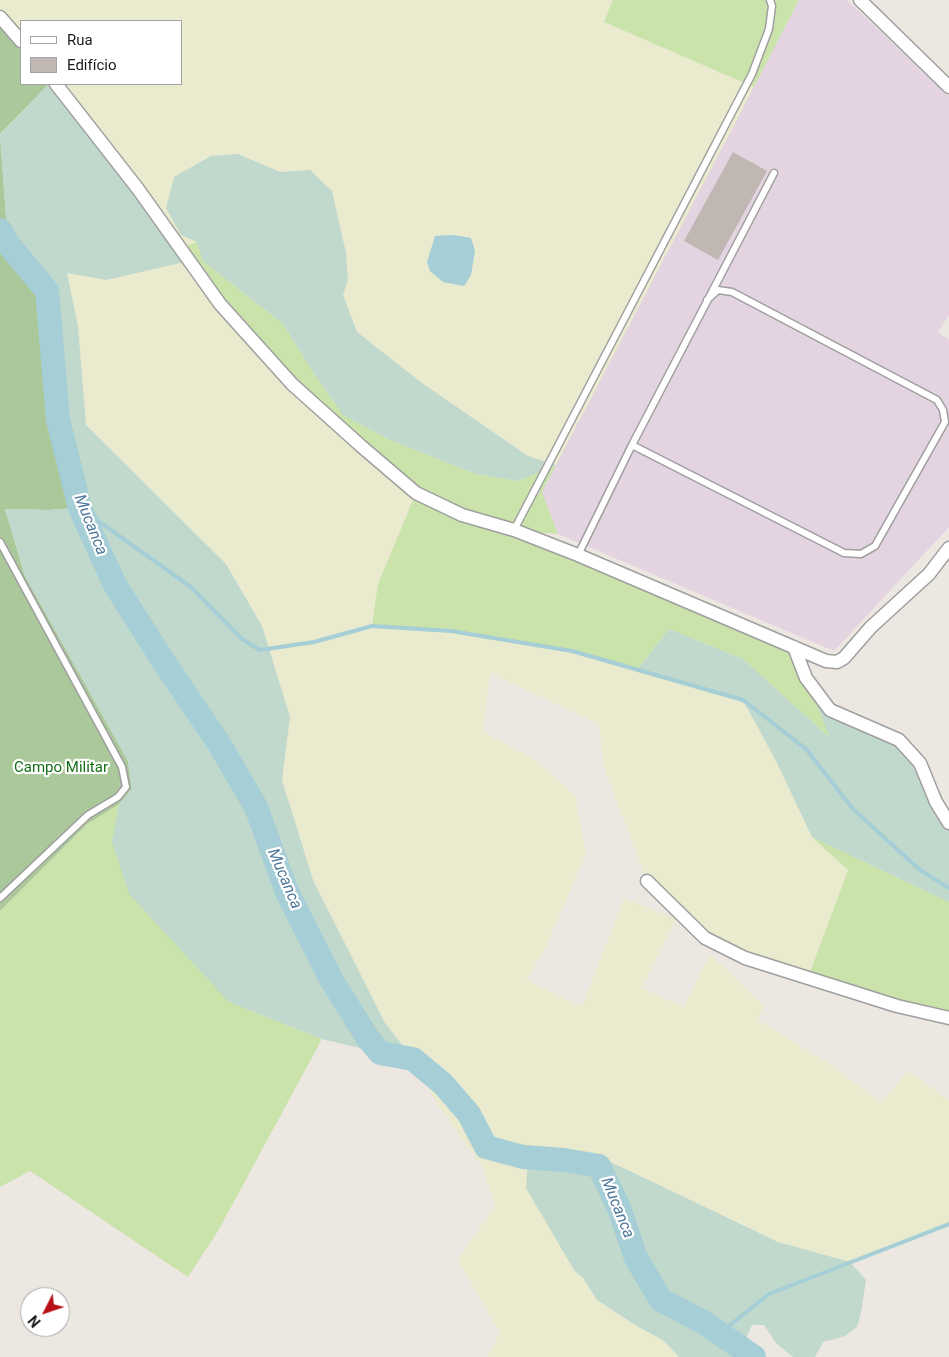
<!DOCTYPE html>
<meta charset="utf-8">
<style>
body{margin:0}
#map{position:relative;width:949px;height:1357px;overflow:hidden;background:#ece8e1;font-family:Roboto,sans-serif}
canvas{display:block}
.legend{position:absolute;left:20px;top:20px;width:162px;height:65px;box-sizing:border-box;background:#fff;border:1px solid #a4a4a4;margin:0;padding:6px 9px;list-style:none;font-size:15px;color:#1b1b1b}
.legend li{display:flex;align-items:center;gap:10px;height:25px}
.legend b{width:25px;border:1px solid #a4a4a4}
.north{position:absolute;left:20px;top:1287px;width:50px;height:50px;box-sizing:border-box;background:#fff;border:1px solid #a4a4a4;border-radius:50%;rotate:229deg;font-size:14px;font-weight:700;line-height:20px;text-align:center;color:#1b1b1b}
.north::after{content:'';display:block;margin:auto;width:18px;height:22px;background:#b61019;clip-path:polygon(50% 0,100% 100%,50% 72%,0 100%)}
</style>
<div id="map">
<canvas width="949" height="1357"></canvas>
<ul class="legend">
<li><b style="height:6px;background:#fff"></b>Rua</li>
<li><b style="height:14px;background:#c0b7b2"></b>Edifício</li>
</ul>
<div class="north">N</div>
</div>
<script>
const context = document.querySelector('canvas').getContext('2d');
context.lineJoin = 'round';
function paint(path, color) {
  context.fillStyle = color;
  context.fill(path, 'evenodd');
}
function toPath(rows) {
  const path = new Path2D();
  for (const r of rows) {
    path.moveTo(r[0], r[1]);
    for (let i = 2; i < r.length; i += 2) path.lineTo(r[i], r[i + 1]);
  }
  return path;
}
function strokePath(path, color, width, dash) {
  context.strokeStyle = color;
  context.lineWidth = width;
  context.lineCap = dash ? 'butt' : 'round';
  context.setLineDash(dash || []);
  context.stroke(path);
}
function drawText(font, color, halo, rows, align = 'center') {
  context.font = font + ' Roboto,sans-serif';
  context.lineWidth = 4.5;
  context.setLineDash([]);
  context.textBaseline = 'middle';
  context.strokeStyle = halo;
  context.fillStyle = color;
  for (const [text, x, y, turn = 0] of rows) {
    context.save();
    context.translate(x, y);
    context.rotate((+turn || 0) * Math.PI / 180);
    context.textAlign = isNaN(turn) ? turn : align;
    if (halo) context.strokeText(text, 0, 0);
    context.fillText(text, 0, 0);
    context.restore();
  }
}
const industrial = toPath([
 [799,0,847,0,949,96,949,315,938,332,949,340,949,527,834,651,558,534,541,492]
]);
const farmland = toPath([
 [0,0,613,0,604,22,754,87,556,465,528,456,422,383,357,332,343,295,348,280,346,253,332,191,310,170,280,172,238,154,211,156,197,242,179,248,56,84,181,84,181,21,21,21,21,41,0,17],
 [190,262,416,493,378,584,372,626,451,631,572,651,743,700,777,763,812,837,848,870,808,978,705,938,647,881,604,768,599,724,490,673,483,732,534,759,575,795,586,854,545,949,526,980,582,1007,624,898,676,919,642,988,684,1007,710,954,764,1005,758,1020,831,1065,881,1103,908,1071,949,1100,949,1224,850,1262,778,1242,611,1162,528,1158,574,1270,583,1278,597,1300,637,1326,664,1341,679,1357,487,1357,500,1333,458,1260,495,1206,483,1168,437,1104,413,1059,385,1023,313,880,282,780,290,717,262,626,226,564,86,426,78,326,66,273,106,280,180,263]
]);
const grass = toPath([
 [613,0,799,0,754,87,604,22],
 [197,242,203,261,283,324,313,372,343,415,388,439,476,474,518,481,556,465,542,492,558,534,516,531,794,647,831,739,743,659,669,629,637,670,572,651,451,631,372,626,378,584,416,493,292,384,179,248],
 [119,804,115,850,229,1002,322,1039,218,1231,188,1277,30,1171,0,1187,0,911,87,824],
 [812,837,949,902,949,1018,808,978,848,870]
]);
const forest = toPath([
 [0,17,21,41,21,84,49,84,0,134,8,244,47,291,58,420,80,508,49,510,5,509,25,576,128,761,132,789,119,804,87,824,0,911]
]);
const wetland = toPath([
 [49,84,56,84,190,262,180,263,106,280,67,273,78,326,86,425,226,564,262,626,290,717,282,780,313,880,385,1023,413,1059,380,1053,322,1039,229,1002,129,894,112,842,119,804,132,789,128,761,25,576,5,509,49,510,80,507,58,420,47,291,8,244,0,134],
 [238,154,280,172,310,170,332,191,346,253,348,280,343,295,357,332,422,383,528,456,556,465,518,481,476,474,388,439,343,415,313,372,283,324,203,261,197,242,181,235,166,208,174,177,211,156],
 [669,629,743,659,830,738,806,678,830,710,899,740,949,823,949,902,812,837,777,763,743,700,637,670],
 [528,1158,611,1162,778,1242,850,1262,866,1280,861,1313,857,1327,845,1336,823,1342,815,1357,793,1357,776,1343,764,1325,752,1325,738,1357,679,1357,664,1341,637,1326,597,1300,583,1278,574,1270,526,1188]
]);
const water = toPath([
 [454,235,471,238,475,251,471,275,464,286,443,282,430,271,427,262,435,236]
]);
const stream = toPath([
 [80,508,191,587,242,639,260,650,314,642,372,626,451,631,572,651,743,700,806,749,853,809,920,870,949,888],
 [720,1333,769,1294,949,1224]
]);
const river = toPath([
 [0,230,8,244,47,291,58,420,80,508,115,585,164,662,218,742,256,807,287,892,331,979,367,1037,380,1053,413,1059,443,1084,469,1114,486,1147,523,1157,564,1160,599,1166,619,1208,636,1258,661,1300,703,1322,754,1357]
]);
const building = toPath([
 [733,152,767,171,718,260,684,241]
]);
const lane = toPath([
 [632,445,844,553,861,554,875,546,945,422,943,410,937,400,732,292,718,290,707,300],
 [514,530,752,74,769,29,772,6,770,0],
 [0,542,122,767,126,787,118,797,88,815,0,898],
 [578,555,632,445,774,173]
]);
const street = toPath([
 [860,0,949,87],
 [0,17,21,41],
 [56,84,138,189,220,304,292,384,361,446,416,493,462,515,514,530,578,555,826,661,837,662,844,658,871,627,929,574,949,548],
 [794,647,806,678,830,710,899,740,920,763,936,802,949,823],
 [647,881,705,938,745,958,897,1006,949,1018]
]);
const parkNames = [
 ["Campo Militar",61,768]
];
const waterNames = [
 ["Mucanca",90,525,68],
 ["Mucanca",284,879,67],
 ["Mucanca",617,1208,68]
];
paint(industrial, '#e4d4e2');
paint(farmland, '#e9eace');
paint(grass, '#c9e3ab');
paint(forest, '#aac899');
paint(wetland, '#c0d9cc');
paint(water, '#a5ced6');
strokePath(stream, '#a5ced6', 4);
strokePath(river, '#a5ced6', 24);
paint(building, '#c0b7b2');
strokePath(lane, '#9f9f9f', 9);
strokePath(street, '#9f9f9f', 15);
strokePath(lane, '#fff', 6);
strokePath(street, '#fff', 12);
drawText('15px', '#146e17', '#fff', parkNames);
drawText('italic 16px', '#4e789b', '#fff', waterNames);
</script>
